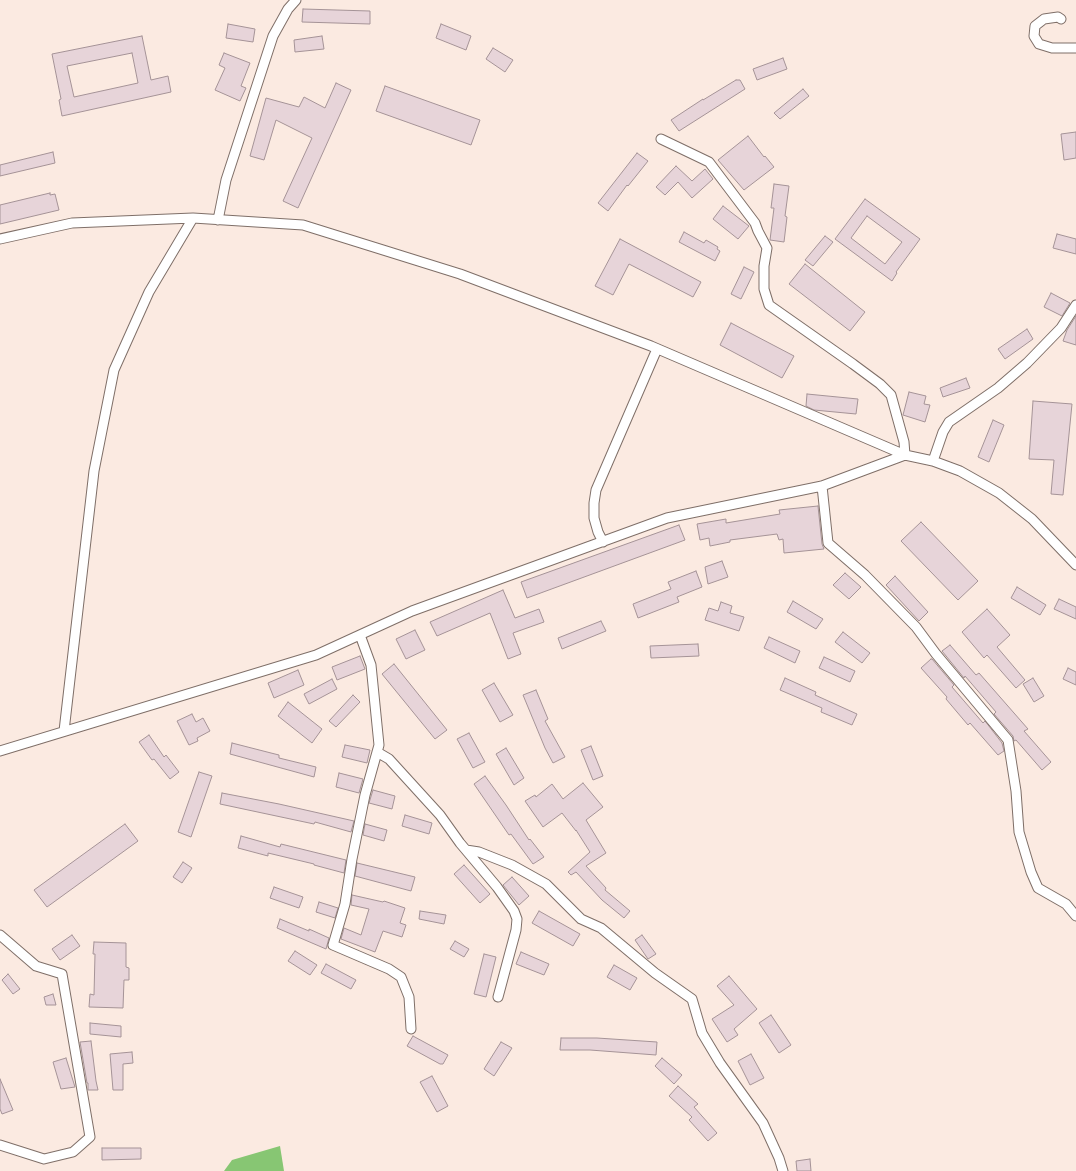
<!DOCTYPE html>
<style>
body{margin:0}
canvas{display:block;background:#fbeae1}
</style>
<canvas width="1076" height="1171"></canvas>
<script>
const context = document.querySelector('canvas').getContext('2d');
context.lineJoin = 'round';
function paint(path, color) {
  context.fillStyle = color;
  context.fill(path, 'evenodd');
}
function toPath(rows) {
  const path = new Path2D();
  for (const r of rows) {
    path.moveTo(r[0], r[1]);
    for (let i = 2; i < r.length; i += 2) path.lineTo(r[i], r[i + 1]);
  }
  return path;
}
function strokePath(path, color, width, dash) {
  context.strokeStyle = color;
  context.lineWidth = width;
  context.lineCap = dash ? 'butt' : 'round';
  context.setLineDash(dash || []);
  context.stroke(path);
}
const forest = toPath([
 [280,1146,284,1171,224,1171,232,1160]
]);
const building = toPath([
 [303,9,370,11,370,24,302,22,303,9],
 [228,24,255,29,253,42,226,38,228,24],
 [441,24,471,36,466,50,436,38,441,24],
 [142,36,151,80,168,76,171,92,62,116,59,100,61,99,52,54,142,36],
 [132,53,138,83,74,97,67,66,132,53],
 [322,36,324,49,295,52,294,40,322,36],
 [493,48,513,60,505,72,486,59,493,48],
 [224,53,250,63,241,86,246,88,240,101,215,90,225,68,219,65,224,53],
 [783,58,787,69,757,80,753,69,783,58],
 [736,80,740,80,745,89,679,131,671,120,703,99,703,100,736,80],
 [336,83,351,90,298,208,283,201,312,138,276,120,264,160,250,156,266,98,299,107,304,97,325,108,336,83],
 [385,86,480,120,471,145,376,111,385,86],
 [803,89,809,96,780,119,774,113,803,89],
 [1076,132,1076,158,1064,160,1061,134,1076,132],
 [748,136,764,157,765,156,774,167,744,190,718,160,748,136],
 [53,152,55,163,0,176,0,165,53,152],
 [637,153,648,161,628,186,627,185,608,211,598,203,637,153],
 [676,166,692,181,705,169,713,179,692,198,678,182,665,195,656,187,676,166],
 [774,184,789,186,785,216,787,217,784,242,770,240,774,208,771,208,774,184],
 [50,193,50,195,55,194,59,210,0,224,0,205,50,193],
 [865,199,920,239,896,272,897,273,892,281,835,239,865,199],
 [867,216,902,242,885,264,851,238,867,216],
 [723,206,749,226,738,239,713,219,723,206],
 [684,232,704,243,706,240,718,247,717,249,720,251,715,261,679,242,684,232],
 [1057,234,1076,239,1076,254,1053,248,1057,234],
 [825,236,833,242,813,266,805,260,825,236],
 [620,239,701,282,693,297,629,264,613,295,595,286,620,239],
 [805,264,865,312,850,331,789,284,805,264],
 [744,267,754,272,741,299,731,294,744,267],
 [1051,293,1070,303,1062,316,1044,307,1051,293],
 [1076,316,1076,345,1063,341,1067,330,1076,316],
 [731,323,794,356,782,378,720,345,731,323],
 [1027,329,1033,339,1005,359,998,349,1027,329],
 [966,378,970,388,943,397,940,388,966,378],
 [909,392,926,396,924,404,930,405,925,422,903,415,909,392],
 [807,394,858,399,856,414,814,410,806,406,807,394],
 [1033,401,1072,404,1063,495,1051,494,1054,460,1029,459,1033,401],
 [993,420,1004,425,989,462,978,457,993,420],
 [818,506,822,544,824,549,784,553,783,539,779,540,777,534,730,540,730,542,710,546,709,538,700,540,697,524,726,519,726,523,780,514,779,510,818,506],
 [921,522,978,581,958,600,901,541,921,522],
 [679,525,685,540,527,598,521,582,679,525],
 [722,561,728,577,708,584,705,567,722,561],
 [696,571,702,587,677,597,679,602,638,618,633,604,671,589,668,582,696,571],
 [845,573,861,587,849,599,833,585,845,573],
 [895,576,928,612,919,621,886,585,895,576],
 [1017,587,1046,605,1040,615,1011,598,1017,587],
 [503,590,515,618,539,609,544,622,513,633,521,654,508,659,490,613,437,636,430,622,503,590],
 [1059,599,1076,607,1076,619,1054,609,1059,599],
 [793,601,823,619,816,629,787,612,793,601],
 [721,602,732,606,730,613,744,617,739,631,705,620,709,608,718,611,721,602],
 [987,609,1010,635,997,647,1025,680,1016,688,987,655,984,658,962,632,987,609],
 [601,621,606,631,562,649,558,638,601,621],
 [415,630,425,650,406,659,396,639,415,630],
 [843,632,870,653,862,663,835,642,843,632],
 [769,637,800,651,795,663,764,648,769,637],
 [698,644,699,656,651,658,650,646,698,644],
 [950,645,976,675,979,673,1028,729,1024,731,1051,762,1042,770,1016,740,1014,741,1013,736,994,714,996,712,965,676,964,678,942,651,950,645],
 [360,656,365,669,337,680,332,667,360,656],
 [824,657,855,671,850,682,819,668,824,657],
 [931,659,932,659,954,685,952,687,983,723,985,721,1002,743,1004,751,998,755,970,723,968,725,946,699,947,697,921,668,931,659],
 [394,664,447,730,435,739,382,674,394,664],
 [1068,668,1076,672,1076,685,1063,679,1068,668],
 [298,670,304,685,274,698,268,683,298,670],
 [785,678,816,692,815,695,857,714,852,725,821,712,822,708,780,690,785,678],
 [1033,678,1044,696,1034,702,1023,684,1033,678],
 [332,679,337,689,309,704,304,694,332,679],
 [494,683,513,715,500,722,482,690,494,683],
 [536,690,548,719,545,721,565,757,553,763,545,748,523,695,536,690],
 [353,695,360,702,336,727,329,721,353,695],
 [288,702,322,729,312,743,278,716,288,702],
 [192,714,196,722,203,718,210,731,197,738,198,741,189,745,177,721,192,714],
 [469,733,485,762,473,768,457,739,469,733],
 [149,735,164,757,166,755,179,772,170,779,154,759,152,760,139,742,149,735],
 [232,743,271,753,279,755,279,758,316,767,314,777,230,754,232,743],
 [345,745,370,750,367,763,342,757,345,745],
 [591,746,603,776,593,780,581,750,591,746],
 [506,748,524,778,514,785,496,754,506,748],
 [199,772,212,776,191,837,178,832,199,772],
 [339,773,363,779,359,793,336,787,339,773],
 [485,776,506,805,529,840,530,839,544,857,533,864,511,834,509,835,474,784,485,776],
 [583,783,603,807,586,820,606,853,586,866,606,888,605,890,630,911,624,918,602,900,576,872,571,875,568,872,590,852,576,830,576,831,562,813,543,827,525,801,535,795,536,797,552,784,563,799,583,783],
 [373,790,395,796,392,809,369,803,373,790],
 [222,793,279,804,354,821,351,832,315,822,314,824,220,804,222,793],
 [405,815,432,823,429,834,402,826,405,815],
 [125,824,138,841,47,907,34,890,125,824],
 [365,824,387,830,384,841,363,835,365,824],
 [241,836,280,847,281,844,346,860,344,873,314,865,314,864,268,853,268,856,238,848,241,836],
 [183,862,192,868,182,883,173,877,183,862],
 [357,863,415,877,411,891,355,876,357,863],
 [464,865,490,894,480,903,454,874,464,865],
 [512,877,529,896,519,905,503,885,512,877],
 [274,887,303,897,299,908,270,898,274,887],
 [352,895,383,902,384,901,405,908,400,923,406,925,402,937,383,931,375,952,341,939,344,928,361,935,369,909,351,905,352,895],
 [319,902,338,908,335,918,316,912,319,902],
 [420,911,446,915,444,924,419,919,420,911],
 [539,911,580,934,573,946,532,923,539,911],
 [280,919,309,931,309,929,329,938,326,949,277,928,280,919],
 [72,935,80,946,60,960,52,949,72,935],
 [642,935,656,954,648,959,635,940,642,935],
 [455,941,469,949,464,957,450,949,455,941],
 [94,942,126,943,126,967,129,968,129,980,124,980,123,1008,89,1007,90,994,94,995,95,954,93,954,94,942],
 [295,951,317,965,310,975,288,961,295,951],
 [521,952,549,964,544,975,516,964,521,952],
 [484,954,496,957,486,997,474,994,484,954],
 [326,964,356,980,351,989,321,973,326,964],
 [614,965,637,978,630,990,607,977,614,965],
 [8,974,20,989,13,994,2,980,8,974],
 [729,976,757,1009,734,1029,738,1035,727,1042,712,1019,734,1005,717,986,729,976],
 [53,994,56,1005,46,1005,44,997,53,994],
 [771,1015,791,1045,779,1053,759,1023,771,1015],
 [90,1023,121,1026,121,1037,90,1034,90,1023],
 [413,1036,448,1055,443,1064,440,1064,407,1046,413,1036],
 [561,1038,597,1038,657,1042,656,1055,590,1050,560,1050,561,1038],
 [91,1041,96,1081,98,1090,88,1090,88,1083,87,1083,80,1042,91,1041],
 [501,1042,512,1048,494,1076,484,1069,501,1042],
 [132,1052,133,1063,123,1064,123,1090,113,1090,110,1054,132,1052],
 [751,1054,764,1078,750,1085,738,1061,751,1054],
 [66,1058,75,1087,61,1089,53,1062,66,1058],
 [662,1058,682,1075,674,1084,655,1066,662,1058],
 [432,1076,448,1106,437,1112,420,1082,432,1076],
 [0,1079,13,1110,2,1114,0,1109,0,1079],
 [678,1086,698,1104,694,1107,717,1133,708,1141,689,1120,692,1117,669,1096,678,1086],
 [102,1148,141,1148,141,1159,102,1160,102,1148],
 [810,1159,811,1171,797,1171,796,1161,810,1159]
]);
const street = toPath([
 [1061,19,1058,17,1044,19,1035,26,1034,36,1039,44,1052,48,1076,48],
 [661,139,709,162,755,223,758,231,767,248,764,266,764,289,769,305,853,364,880,384,891,395,904,442,905,455],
 [218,220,226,180,273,36,288,9,296,0],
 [0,239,72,223,193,218,303,225,460,274,651,346,905,455,933,461,960,471,999,493,1032,519,1076,565],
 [933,461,943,432,949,422,998,388,1027,363,1061,328,1076,305],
 [822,486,828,543,865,575,916,627,936,654,1008,740,1016,791,1019,832,1031,872,1038,888,1066,904,1076,916],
 [603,542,598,532,594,518,594,503,596,490,657,349],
 [360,635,371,665,379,745,365,795,352,859,345,904,333,945,389,969,401,977,409,997,411,1029],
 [64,731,94,471,114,370,149,292,193,218],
 [0,751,316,655,412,611,667,518,822,486,905,455],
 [377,752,389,759,440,815,460,843,497,887,514,911,517,919,516,930,498,997],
 [466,850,479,852,512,865,546,884,581,919,601,928,655,973,692,999,702,1033,720,1063,763,1123,779,1158,783,1171],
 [0,935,36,966,62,974,90,1137,73,1152,44,1159,0,1145]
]);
paint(forest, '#87c673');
paint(building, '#e7d4d9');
strokePath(building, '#a59397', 1);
strokePath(street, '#7f6f68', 11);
strokePath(street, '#fff', 9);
</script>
